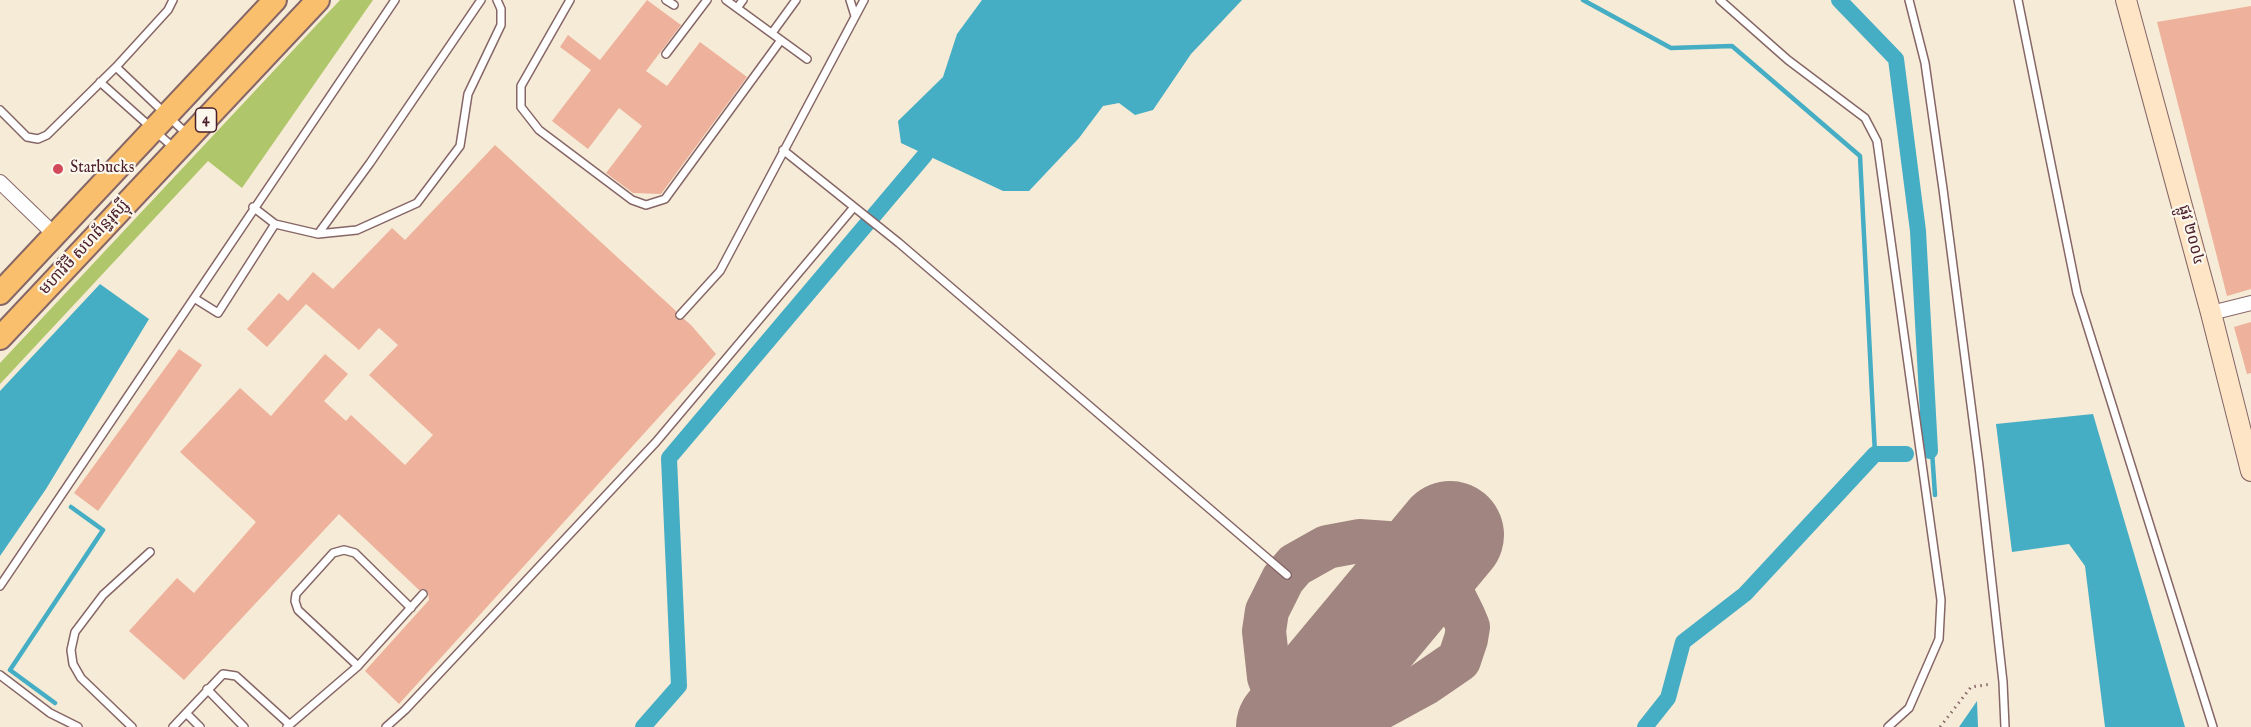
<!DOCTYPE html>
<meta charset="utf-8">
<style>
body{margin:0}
canvas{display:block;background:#f6ebd6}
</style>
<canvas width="2251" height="727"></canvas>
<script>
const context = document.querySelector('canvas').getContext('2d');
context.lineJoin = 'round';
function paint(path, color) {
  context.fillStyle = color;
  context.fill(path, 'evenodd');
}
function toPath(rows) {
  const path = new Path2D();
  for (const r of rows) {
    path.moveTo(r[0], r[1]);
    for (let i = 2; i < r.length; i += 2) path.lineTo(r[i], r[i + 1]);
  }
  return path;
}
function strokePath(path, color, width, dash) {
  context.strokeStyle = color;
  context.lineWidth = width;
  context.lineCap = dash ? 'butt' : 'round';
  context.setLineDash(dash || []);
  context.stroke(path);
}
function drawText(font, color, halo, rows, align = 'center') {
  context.font = font + ' "IM FELL English","Noto Sans Khmer",serif';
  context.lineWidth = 4.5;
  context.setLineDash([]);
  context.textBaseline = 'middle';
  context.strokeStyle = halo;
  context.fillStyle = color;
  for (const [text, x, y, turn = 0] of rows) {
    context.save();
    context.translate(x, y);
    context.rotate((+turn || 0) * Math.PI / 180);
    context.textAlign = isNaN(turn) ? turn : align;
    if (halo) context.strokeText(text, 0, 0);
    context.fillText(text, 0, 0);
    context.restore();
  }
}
const green = toPath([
 [340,0,373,0,242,188,208,161,0,384,0,363]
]);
const water = toPath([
 [982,0,1242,0,1191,54,1153,110,1135,115,1119,103,1103,106,1079,138,1029,191,1003,191,901,143,898,121,943,77,957,34],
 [100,284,149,319,46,489,0,556,0,391],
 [2093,414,2185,727,2105,727,2085,566,2069,544,2012,552,1996,424],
 [1977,701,1978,727,1959,727]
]);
const stream = toPath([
 [1583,0,1671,48,1732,46,1860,156,1875,454],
 [1932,451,1935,495],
 [55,703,10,670,103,530,71,507]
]);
const canal = toPath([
 [1839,0,1896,59,1918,231,1930,451],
 [643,727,679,686,669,458,925,155],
 [1645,727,1668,698,1683,642,1745,594,1875,454,1906,454]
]);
const taxiway = toPath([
 [1270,727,1277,699,1269,677,1264,631,1267,611,1283,579,1295,565,1327,547,1359,541,1388,543,1417,555,1446,581,1463,615,1468,627,1466,639,1459,660,1424,684,1345,727]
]);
const runway = toPath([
 [1290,727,1450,535]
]);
const building = toPath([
 [647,0,681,25,646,71,667,86,700,42,747,77,661,194,633,193,606,173,642,126,619,108,588,149,552,121,591,70,560,47,568,35,600,60],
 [2251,6,2251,289,2227,296,2157,22],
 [495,145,676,311,676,319,684,319,691,325,716,354,399,704,365,671,429,600,428,593,425,589,419,590,339,514,184,680,129,631,177,578,194,593,256,522,180,452,240,388,271,416,325,354,348,374,324,401,346,421,351,415,405,465,433,435,369,375,398,345,379,328,359,350,306,304,267,347,247,329,279,293,288,301,313,272,333,289,392,228,405,240],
 [2251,322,2251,373,2247,374,2234,327],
 [179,349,202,365,98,511,74,493]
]);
const path = toPath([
 [1940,727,1971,687,1992,684]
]);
const service = toPath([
 [570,0,521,86,521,107,539,130,632,200,646,205,665,199,781,40],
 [666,0,674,5],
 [726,0,807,59],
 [850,0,855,16],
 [1720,0,1788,60,1865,118,1877,141,1941,600,1939,639,1909,708,1888,727],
 [1909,0,1925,63,1943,189,1979,466,2003,682,2005,727],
 [2018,0,2077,293,2213,727],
 [737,8,743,0],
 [772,33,796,0],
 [666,54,707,0],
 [116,67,188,135],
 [100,82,174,148],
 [0,110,27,137,38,139,47,135,116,67,168,10,173,0],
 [783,150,899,243,1287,575],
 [253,207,275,224,318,234,357,230,417,203,460,146,468,94,501,25,501,9,497,0],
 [318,234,370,163,481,0],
 [194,298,218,313,275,224],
 [680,315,720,271,864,0],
 [0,586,395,0],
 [358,666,298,610,295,601,296,594,333,553,344,550,355,553,411,608],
 [0,675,50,713,78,727],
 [207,689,244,727],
 [186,713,200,727],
 [132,727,81,678,73,664,71,650,75,632,103,595,150,552],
 [173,727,223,674,236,676,289,724],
 [287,727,358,666,423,594],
 [386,727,405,710,656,442,854,207]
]);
const minor = toPath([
 [0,182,55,235],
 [2211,313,2251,303]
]);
const secondary = toPath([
 [2126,0,2211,313,2251,471]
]);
const trunk = toPath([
 [0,293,275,0],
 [0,338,318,0]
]);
const markers = [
 [58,169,6,"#d1495b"]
];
const shields = [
 [206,120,21]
];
const shieldNames = [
 ["4",206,120]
];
const poiNames = [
 ["Starbucks",70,169]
];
const streetNames = [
 ["ផ្លូវ ២០០៤",2190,235,75],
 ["មហាវិថី សហព័ន្ធរុស្ស៊ី",85,248,-47]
];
paint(green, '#b0c66a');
paint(water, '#45adc4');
strokePath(stream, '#45adc4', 4.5);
strokePath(canal, '#45adc4', 16);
strokePath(taxiway, '#a08580', 44);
strokePath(runway, '#a08580', 108);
paint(building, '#eeb19b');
strokePath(service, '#866667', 10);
strokePath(minor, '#866667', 16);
strokePath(secondary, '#866667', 22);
strokePath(trunk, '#866667', 26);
strokePath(path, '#866667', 3, [1.5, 4.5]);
strokePath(service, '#fff', 7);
strokePath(minor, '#fff', 14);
strokePath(secondary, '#fde5c5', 20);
strokePath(trunk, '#f9bf6d', 22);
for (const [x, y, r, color] of markers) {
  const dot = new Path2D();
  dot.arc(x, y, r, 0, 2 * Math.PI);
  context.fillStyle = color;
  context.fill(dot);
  strokePath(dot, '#fbf7ec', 2);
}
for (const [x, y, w] of shields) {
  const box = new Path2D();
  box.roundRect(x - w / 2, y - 12, w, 24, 4.5);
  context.fillStyle = '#fbf7ec';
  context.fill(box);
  strokePath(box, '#4a1f2b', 1.5);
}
drawText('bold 15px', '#4a1f2b', null, shieldNames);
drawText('16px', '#4a1f2b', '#fbf7ec', poiNames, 'left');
drawText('16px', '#4a1f2b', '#fbf7ec', streetNames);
</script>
